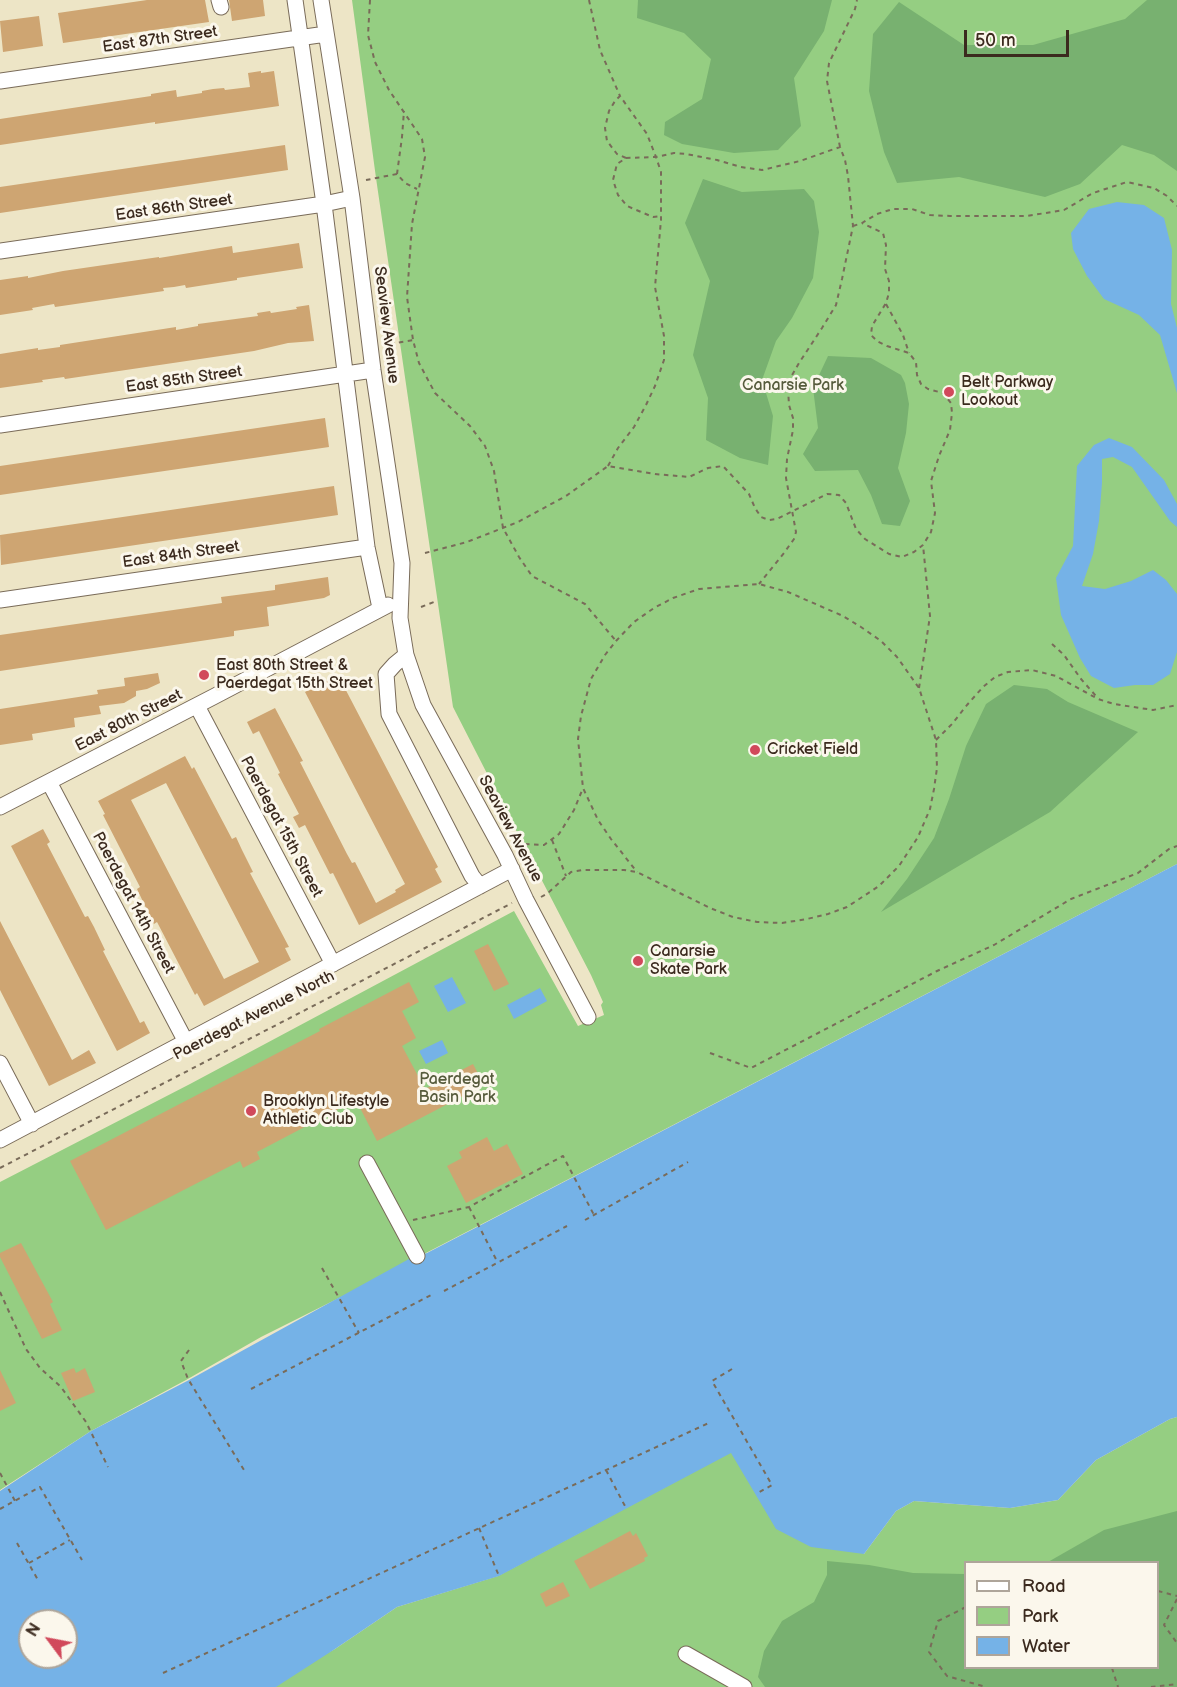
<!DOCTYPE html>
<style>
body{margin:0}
#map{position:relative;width:1177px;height:1687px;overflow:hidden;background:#ede5c6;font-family:"Balsamiq Sans",sans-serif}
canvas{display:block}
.legend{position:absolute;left:964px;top:1561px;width:195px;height:108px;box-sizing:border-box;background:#fbf7ec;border:2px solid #aea59a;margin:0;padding:8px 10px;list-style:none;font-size:18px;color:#3b2a1e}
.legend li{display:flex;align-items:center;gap:12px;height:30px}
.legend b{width:30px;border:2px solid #aea59a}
.north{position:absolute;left:18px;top:1609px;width:60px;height:60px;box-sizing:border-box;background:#fbf7ec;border:2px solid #aea59a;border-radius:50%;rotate:302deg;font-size:16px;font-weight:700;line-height:24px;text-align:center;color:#3b2a1e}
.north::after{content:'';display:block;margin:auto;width:21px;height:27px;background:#d1495b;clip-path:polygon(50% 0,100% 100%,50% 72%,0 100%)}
.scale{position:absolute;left:964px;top:30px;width:105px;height:27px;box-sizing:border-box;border:3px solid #3b2a1e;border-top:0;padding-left:8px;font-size:18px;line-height:21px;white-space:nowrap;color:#3b2a1e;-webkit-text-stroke:4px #fbf7ec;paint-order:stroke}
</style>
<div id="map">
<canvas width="1177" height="1687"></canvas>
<ul class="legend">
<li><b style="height:8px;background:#fff"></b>Road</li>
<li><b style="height:16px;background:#95ce82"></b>Park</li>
<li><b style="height:16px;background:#75b2e7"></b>Water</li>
</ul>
<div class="north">N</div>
<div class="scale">50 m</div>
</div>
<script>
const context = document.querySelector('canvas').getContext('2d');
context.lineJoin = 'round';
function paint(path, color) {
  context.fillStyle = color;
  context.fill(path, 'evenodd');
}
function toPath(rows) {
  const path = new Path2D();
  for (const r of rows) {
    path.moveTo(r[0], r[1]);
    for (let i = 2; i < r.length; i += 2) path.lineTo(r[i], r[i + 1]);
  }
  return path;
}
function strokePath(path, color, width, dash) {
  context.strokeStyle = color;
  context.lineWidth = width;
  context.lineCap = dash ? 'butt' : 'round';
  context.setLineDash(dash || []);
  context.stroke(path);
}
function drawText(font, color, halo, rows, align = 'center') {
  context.font = font + ' "Balsamiq Sans",sans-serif';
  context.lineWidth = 6;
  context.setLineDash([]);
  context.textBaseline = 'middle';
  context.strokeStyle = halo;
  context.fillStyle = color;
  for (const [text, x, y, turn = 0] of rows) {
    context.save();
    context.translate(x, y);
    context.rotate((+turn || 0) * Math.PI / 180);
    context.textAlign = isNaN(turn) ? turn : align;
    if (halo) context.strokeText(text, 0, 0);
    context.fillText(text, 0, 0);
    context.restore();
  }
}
const green = toPath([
 [352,0,1177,0,1177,864,339,1298,261,1337,186,1380,91,1431,0,1490,0,1182,190,1084,514,911,578,1026,604,1015,601,1005,603,1002,591,975,521,840,453,707,376,178],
 [1177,1417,1177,1687,263,1687,335,1649,397,1607,498,1576,731,1452,864,1554,896,1511,914,1501,1010,1508,1058,1500,1096,1460,1170,1419],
 [966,1562,1158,1562,1158,1668,966,1668]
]);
const forest = toPath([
 [638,0,832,0,824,31,794,78,801,126,778,150,734,153,682,144,664,135,665,122,702,99,711,59,684,33,637,18],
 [1147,0,1177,0,1177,171,1154,155,1122,145,1080,184,1045,197,959,177,897,183,884,152,869,91,873,34,899,2,964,45,1033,45,1125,19],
 [703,179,742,192,804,189,814,201,819,232,813,278,792,318,776,341,762,380,773,416,768,465,740,458,706,440,708,398,693,355,710,281,685,223],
 [828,356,871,358,901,375,905,383,909,404,906,433,898,468,910,501,900,526,882,524,871,495,858,470,815,471,803,454,818,428,813,388],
 [1014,685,1047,689,1068,702,1138,732,1050,812,881,912,907,879,934,838,949,799,966,746,986,704],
 [1177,1511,1177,1687,765,1687,758,1677,764,1651,782,1621,814,1602,827,1575,827,1561,869,1565,913,1573,965,1574,966,1668,1158,1668,1158,1562,1048,1562,1104,1530]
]);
const water = toPath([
 [1117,202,1144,205,1164,218,1172,250,1171,304,1177,328,1177,393,1160,335,1139,315,1104,299,1087,276,1073,249,1071,233,1089,209],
 [1109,438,1132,447,1164,480,1177,504,1177,527,1170,521,1132,467,1113,457,1102,459,1102,483,1099,521,1093,554,1082,586,1105,589,1131,581,1153,570,1166,580,1177,594,1177,652,1170,674,1153,685,1135,685,1114,688,1091,676,1080,658,1061,615,1056,578,1073,546,1077,466,1094,445],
 [1177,864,1177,1417,1170,1419,1096,1460,1058,1500,1010,1508,914,1501,896,1511,864,1554,811,1547,776,1529,731,1453,499,1576,397,1607,335,1649,276,1687,0,1687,0,1491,91,1431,189,1380,409,1259,427,1253],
 [30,1621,66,1621,66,1657,30,1657],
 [452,977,466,1003,448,1012,434,986],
 [540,988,547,1001,514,1019,507,1005],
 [442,1040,448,1053,426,1064,419,1051]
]);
const building = toPath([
 [147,0,205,0,209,22,63,43,58,13],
 [229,0,263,0,265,16,232,21],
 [39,16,43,46,3,52,0,21],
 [261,71,261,73,274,71,279,106,155,124,155,122,0,145,0,119,151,96,151,94,176,90,177,97,202,93,202,91,213,89,224,88,225,90,250,87,248,73],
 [285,145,288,170,0,213,0,187],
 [299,243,303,268,237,278,237,280,186,288,185,285,174,287,163,288,164,291,55,307,54,304,32,308,33,310,0,315,0,280,28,276,28,278,63,271,159,257,159,258,232,246,233,253],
 [309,305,314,341,288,343,254,351,65,379,64,377,42,380,43,382,0,388,0,354,38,348,38,350,60,347,60,345,176,327,176,330,198,326,198,324,258,316,257,313,270,311,271,313,297,309,296,307],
 [325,418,329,447,0,495,0,466],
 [334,486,338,515,1,565,0,535],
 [328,577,330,595,324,598,267,607,269,626,234,631,234,636,0,671,0,635,222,603,221,597,275,590,275,585],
 [158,673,160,683,147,689,136,691,136,696,124,703,99,706,101,714,74,718,75,727,32,734,33,740,0,745,0,709,98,694,97,690,125,686,124,678],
 [338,675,438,867,435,869,442,882,359,925,333,873,330,874,305,825,299,828,293,817,299,814,278,774,280,773,259,731,253,734,247,722,275,708,303,761,300,762,347,854,352,863,355,862,376,903,396,892,395,890,405,884,305,692],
 [185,756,192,769,194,767,232,839,236,837,242,850,253,872,250,873,289,947,285,948,291,960,204,1006,197,993,195,995,157,922,154,924,146,908,137,889,140,887,103,815,105,814,98,801],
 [166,783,259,962,224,979,131,800],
 [43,829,50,842,47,844,85,917,88,916,94,927,105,950,103,951,134,1011,140,1023,144,1021,150,1033,117,1051,11,846],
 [0,921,72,1060,89,1050,96,1063,49,1086,0,990],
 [488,944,509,984,494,991,474,951],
 [409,982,419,1002,402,1011,416,1038,402,1046,425,1089,473,1064,484,1085,377,1141,356,1100,257,1152,260,1159,243,1168,240,1161,106,1230,70,1161,320,1031,319,1029],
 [487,1137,494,1151,507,1144,523,1174,466,1203,447,1166,462,1158,459,1152],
 [21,1243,53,1302,50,1304,62,1330,42,1339,0,1257,0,1253],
 [74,1368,76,1373,85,1368,95,1392,73,1401,61,1373],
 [0,1370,16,1403,0,1411],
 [630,1531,633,1536,636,1533,648,1556,644,1558,645,1561,590,1589,574,1561],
 [563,1582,570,1596,546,1607,540,1594]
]);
const path = toPath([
 [370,0,368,35,375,62,389,90,422,139,425,157,412,224,407,297,413,340,419,363,435,393,470,426,485,446,494,471,503,528,519,557,532,576,585,604,616,641],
 [589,0,600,50,620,96],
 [840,147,827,81,829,63,855,9,857,0],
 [626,158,617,154,607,141,605,128,609,111,615,101,620,96,647,134,656,157,674,153,686,154,717,160,741,167,762,170,800,161,840,147,845,160,848,176,853,226,842,279,836,305,822,328,799,363,791,377,788,389,789,405,793,418,793,430,787,459,786,478,796,532,794,539,784,553,759,584],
 [397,174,402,137,404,111],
 [366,180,397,174,405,183,417,189],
 [853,226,862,223,877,214,893,209,912,209,930,215,950,216,1027,216,1064,210,1093,193,1127,182,1154,188,1167,196,1177,206],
 [886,304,903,335,909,353],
 [390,344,413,340],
 [608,466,618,448,634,427,646,405,655,386,664,360,664,336,655,287,661,220,661,172,656,157,626,158,617,164,613,180,618,195,627,206,653,217,661,216],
 [425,553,467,542,518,522,566,496,608,466,655,474,689,477,708,468,723,466,749,494,755,508,761,517,769,520,777,519,827,494,839,495,846,503,856,529,865,539,889,554,902,557,914,552,923,545,931,532,935,513,931,481,939,456,950,430,952,413,951,403,943,393,928,389,921,384,917,375,916,362,909,353,887,346,877,341,871,335,872,326,886,303,889,293,889,281,885,269,886,245,883,233,862,223],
 [421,607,434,602],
 [1052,644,1064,655,1081,679,1096,696],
 [919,688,930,616,923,545],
 [936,740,952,724,967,705,983,687,995,677,1008,672,1032,670,1056,676,1098,699,1114,704,1153,710,1177,705],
 [552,840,566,876],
 [517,848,525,844,544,845,559,834,574,810,583,788],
 [541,897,548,893,571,872,582,870,624,870,637,872,710,908,733,917,757,922,782,923,807,919,828,914,847,907,879,886,899,866,918,837,930,809,934,789,937,768,936,740,919,688,897,657,881,641,861,627,843,616,788,592,759,584,699,589,673,598,654,608,634,622,616,641,605,655,591,679,581,716,578,739,583,788,598,820,611,839,637,872],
 [710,1053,751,1068,937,971,994,945,1071,899,1138,873,1169,849,1177,846],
 [0,1168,512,903],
 [469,1207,498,1263],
 [413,1220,469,1207,563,1156,594,1215],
 [585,1220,688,1162],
 [322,1268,359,1333],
 [444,1291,567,1226],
 [0,1292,26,1349,40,1368,61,1387,86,1422,108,1467],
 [189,1350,181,1361,188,1379,244,1470],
 [732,1369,712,1381,772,1485,756,1494],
 [251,1389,431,1295],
 [606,1470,626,1508],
 [0,1473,15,1501],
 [0,1509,40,1487,82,1560],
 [479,1528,499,1576],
 [17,1543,38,1580],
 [29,1563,70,1540],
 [1158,1591,1177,1596],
 [1177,1599,1164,1625,1177,1643],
 [966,1607,938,1621,929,1652,947,1676,986,1687],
 [1112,1668,1118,1687],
 [163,1673,711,1422],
 [1151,1687,1177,1684]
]);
const minor = toPath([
 [219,0,221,7],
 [295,0,324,204,367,547,380,608],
 [321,0,352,198,373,370,402,563,400,618,406,655,423,705,505,855,526,900,588,1017],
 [0,81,326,34],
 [0,251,324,204,352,198],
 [0,425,373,370],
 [0,600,367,547],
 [406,655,395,664,386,674,389,714,472,876,480,886],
 [197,706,333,964],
 [49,782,186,1042],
 [0,807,215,696,388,605],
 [0,1063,32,1124],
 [0,1140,512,869],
 [367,1163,417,1256],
 [686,1654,744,1687]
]);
const markers = [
 [949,392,6,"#d1495b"],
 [204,675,6,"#d1495b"],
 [755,750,6,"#d1495b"],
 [638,961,6,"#d1495b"],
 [251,1111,6,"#d1495b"]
];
const streetNames = [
 ["East 87th Street",160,40,-8],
 ["East 86th Street",174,208,-8],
 ["Seaview Avenue",386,325,83],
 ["East 85th Street",184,380,-8],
 ["East 84th Street",181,555,-8],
 ["East 80th Street",129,721,-27],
 ["Paerdegat 15th Street",281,827,62],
 ["Seaview Avenue",510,829,62],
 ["Paerdegat 14th Street",133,903,62],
 ["Paerdegat Avenue North",254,1016,-27]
];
const poiNames = [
 ["Belt Parkway",961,383],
 ["Lookout",961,401],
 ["East 80th Street &",216,666],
 ["Paerdegat 15th Street",216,684],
 ["Cricket Field",767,750],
 ["Canarsie",650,952],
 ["Skate Park",650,970],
 ["Brooklyn Lifestyle",263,1102],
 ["Athletic Club",263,1120]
];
const parkNames = [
 ["Canarsie Park",793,386],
 ["Paerdegat",457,1080],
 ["Basin Park",457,1098]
];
paint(green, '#95ce82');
paint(forest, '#78b170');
paint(water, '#75b2e7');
paint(building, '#cea572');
strokePath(minor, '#796b59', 17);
strokePath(path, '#796b59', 2, [4.5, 4.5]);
strokePath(minor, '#fff', 15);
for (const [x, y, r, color] of markers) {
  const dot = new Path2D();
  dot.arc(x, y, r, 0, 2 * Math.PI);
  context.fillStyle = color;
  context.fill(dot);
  strokePath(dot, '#fbf7ec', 2);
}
drawText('16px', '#3b2a1e', '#fbf7ec', streetNames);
drawText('16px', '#3b2a1e', '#fbf7ec', poiNames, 'left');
drawText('16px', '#565b3c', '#fbf7ec', parkNames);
</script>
